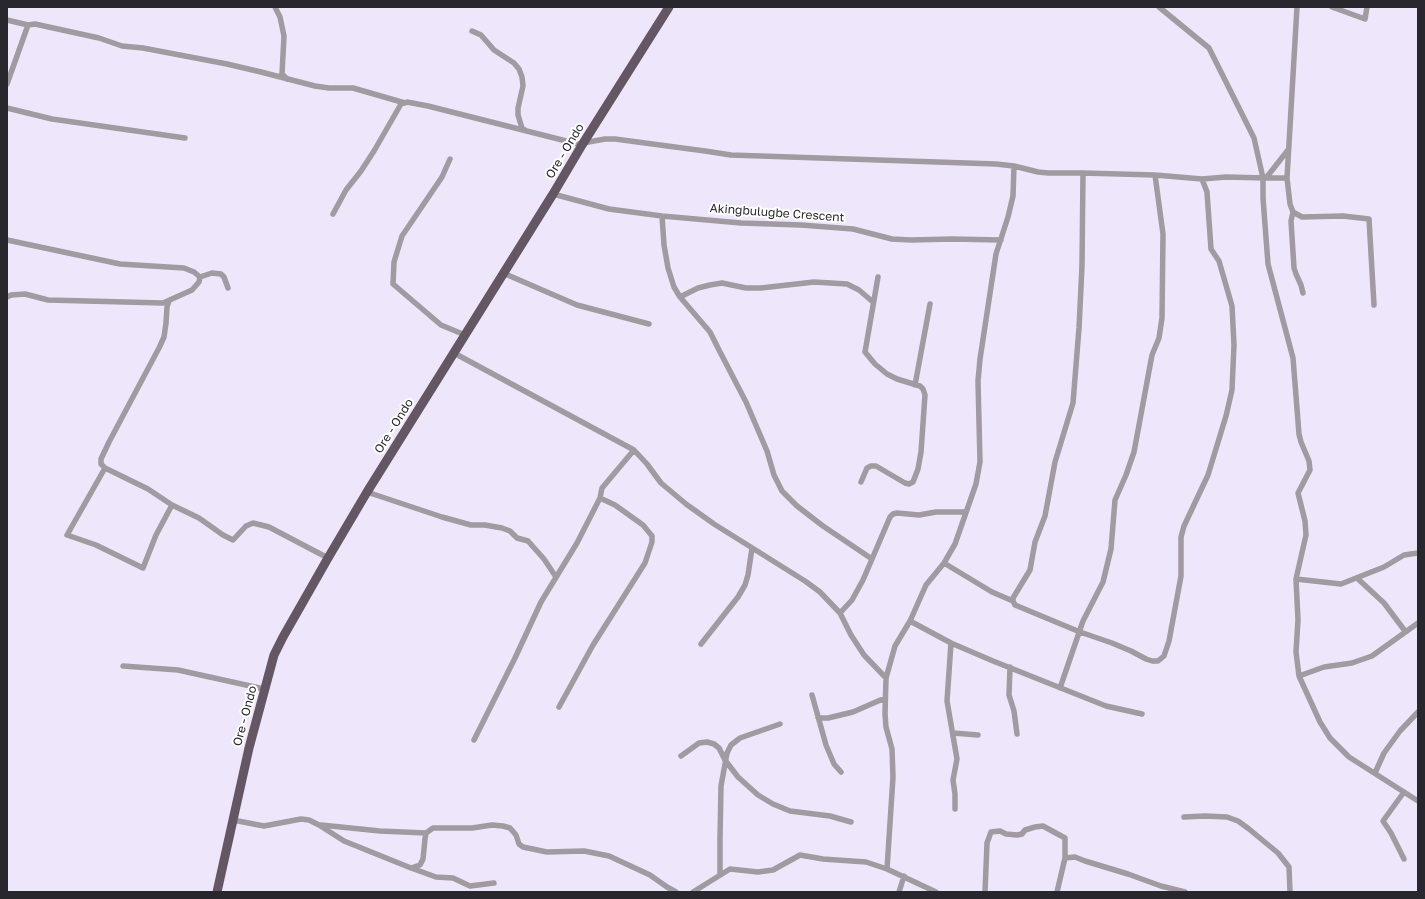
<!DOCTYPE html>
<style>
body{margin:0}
#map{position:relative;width:1425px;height:899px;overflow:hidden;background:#eee7fb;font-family:"Golos Text",sans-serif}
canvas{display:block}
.frame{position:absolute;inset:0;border:8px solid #29272e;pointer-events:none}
</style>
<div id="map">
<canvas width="1425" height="899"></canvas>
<div class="frame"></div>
</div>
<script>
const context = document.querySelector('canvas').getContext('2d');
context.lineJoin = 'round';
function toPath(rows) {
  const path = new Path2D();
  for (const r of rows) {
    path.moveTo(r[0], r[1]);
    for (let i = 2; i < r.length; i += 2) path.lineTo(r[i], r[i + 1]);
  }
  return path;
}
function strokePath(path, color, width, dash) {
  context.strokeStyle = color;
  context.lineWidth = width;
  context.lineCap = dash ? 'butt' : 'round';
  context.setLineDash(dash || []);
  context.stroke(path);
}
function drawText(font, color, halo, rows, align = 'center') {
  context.font = font + ' "Golos Text",sans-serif';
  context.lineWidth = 4;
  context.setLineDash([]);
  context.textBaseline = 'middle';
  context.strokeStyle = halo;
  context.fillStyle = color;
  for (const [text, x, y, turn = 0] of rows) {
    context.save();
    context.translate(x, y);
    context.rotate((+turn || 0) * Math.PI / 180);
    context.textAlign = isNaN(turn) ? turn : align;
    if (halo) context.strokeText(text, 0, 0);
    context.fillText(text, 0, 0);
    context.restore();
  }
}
const street = toPath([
 [275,7,280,17,284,36,282,74,287,79],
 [1159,7,1209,48,1254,138,1263,178,1263,198,1268,264,1293,358,1299,434,1301,442,1309,461,1310,470,1298,493,1305,521,1306,535,1296,579,1298,620,1296,652,1299,676,1320,722,1330,738,1349,757,1418,801],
 [1297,7,1287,178,1290,204,1293,212,1302,217,1343,216,1369,219,1374,305],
 [1332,7,1365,19,1367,7],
 [7,20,28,25,35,24,99,38,122,46,143,48,227,64,261,72,315,86,329,88,353,88,405,103],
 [472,31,481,35,494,50,514,63,519,69,522,77,523,86,518,108,518,115,522,128,525,130],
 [7,84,28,25],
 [7,108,52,119,185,138],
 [583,143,605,139,615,139,705,151,731,155,996,164,1014,166,1038,172,1048,173,1083,173,1155,175,1202,179,1226,177,1266,178],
 [450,159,442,177,402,236,394,262,393,284,441,325,465,335],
 [1287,178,1266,178,1288,150],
 [553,194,609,209,662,216,741,223,801,225,853,229,892,239,911,240,951,239,1001,240],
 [1293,212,1291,221,1294,268,1296,274,1301,285,1303,293],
 [333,214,346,190,361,171,374,151,401,104,407,102,428,106,582,145],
 [662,216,664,245,668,268,674,287,680,297,710,332,719,350,746,402,767,451,774,475,782,491,797,506,823,526,872,559],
 [7,240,120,264,184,268,194,272,200,277],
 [503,273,577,305,649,324],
 [200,277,212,273,221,274,224,277,228,288],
 [7,297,11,295,25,294,48,300,163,303,192,290,199,282,200,277],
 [680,297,698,288,710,285,722,283,746,288,761,288,814,282,847,284,859,290,873,302],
 [169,301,167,307,166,323,164,337,159,348,109,442,101,459,101,464,105,468,148,489,172,505,199,518,223,535,233,540,246,526,253,523,269,527,328,558],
 [454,353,634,450,647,464,661,483,686,504,714,524,805,581,820,592,840,613,851,635,864,655,886,678],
 [915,385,930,304],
 [105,468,67,535,96,545,143,568,156,535,172,505],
 [861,482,867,468,871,466,876,466,905,483,909,484,913,482,918,469,921,452,925,395,923,389,920,386,897,379,887,374,875,364,865,352,878,277],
 [367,492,442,517,471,525,485,525,502,528,510,531,517,538,528,541,544,559,556,577],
 [944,563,992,592,1013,601,1015,605,1080,632,1112,643,1131,651,1146,659,1152,661,1158,661,1164,656,1169,641,1181,576,1181,537,1184,526,1208,475,1226,416,1232,390,1234,345,1232,306,1219,261,1211,249,1207,192,1202,179],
 [1357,578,1384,603,1405,631],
 [1296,579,1341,584,1384,567,1404,555,1418,553],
 [1013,601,1013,598,1030,570,1035,542,1045,516,1055,462,1073,403,1079,328,1082,266,1083,173],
 [840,613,852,600,863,580,890,517,893,514,897,513,919,515,936,512,965,512],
 [910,621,951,643,993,661,1106,706,1142,714],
 [951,643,947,701,957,759,953,780,955,794,955,809],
 [701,644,738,597,745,585,748,575,752,548],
 [123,666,178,670,264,689],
 [1010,667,1009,695,1014,711,1017,734],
 [1299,676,1324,667,1352,663,1372,656,1418,623],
 [1060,688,1083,621,1103,582,1111,549,1115,500,1126,475,1134,452,1152,355,1159,338,1162,318,1163,234,1155,175],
 [812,695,826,745,834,764,841,772],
 [559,707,593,645,645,563,652,542,652,536,643,525,615,505,600,498],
 [818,717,821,718,828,718,853,712,885,698],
 [953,733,978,735],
 [474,740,515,658,541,602,577,543,600,498,602,488,634,450],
 [681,756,699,743,707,742,714,744,719,748,725,760,738,777,758,795,773,804,790,811,830,816,851,822],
 [1375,773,1384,753,1400,731,1418,712],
 [1184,817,1205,816,1227,817,1238,821,1249,829,1278,853,1289,867,1290,892],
 [233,820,264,826,301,819,309,820,319,825,344,841,411,868,436,877,453,878,470,886,494,883],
 [321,825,380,831,426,833],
 [1404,859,1391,833,1383,821,1404,792],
 [411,868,420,865,423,859,425,839,426,833,433,828,472,828,492,825,503,826,510,828,516,835,519,844,523,847,547,852,584,851,609,856,650,875,667,887,676,892],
 [887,869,893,777,892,749,886,727,885,714,886,678,895,646,910,621,926,585,944,563,955,544,976,484,980,462,978,381,980,359,996,254,1008,217,1013,196,1014,166],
 [720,875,720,839,721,786,727,753,731,745,740,738,780,724],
 [693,892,730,869,758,872,773,870,800,855,823,859,866,862,887,869,936,892],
 [899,892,904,876],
 [985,892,987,843,991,832,1000,831,1006,834,1017,835,1022,834,1025,830,1035,827,1043,826,1065,838,1065,858],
 [1057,892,1065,858,1075,857,1085,861,1128,874,1161,886,1185,892]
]);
const primary = toPath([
 [217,892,249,748,274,655,283,637,328,558,367,492,553,194,582,145,669,7]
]);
const streetNames = [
 ["Ore - Ondo",565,151,-59],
 ["Akingbulugbe Crescent",777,213,4],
 ["Ore - Ondo",394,426,-58],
 ["Ore - Ondo",245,716,-75]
];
strokePath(street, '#a19aa0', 5.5);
strokePath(primary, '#645763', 9);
drawText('12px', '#29272e', '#fff', streetNames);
</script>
